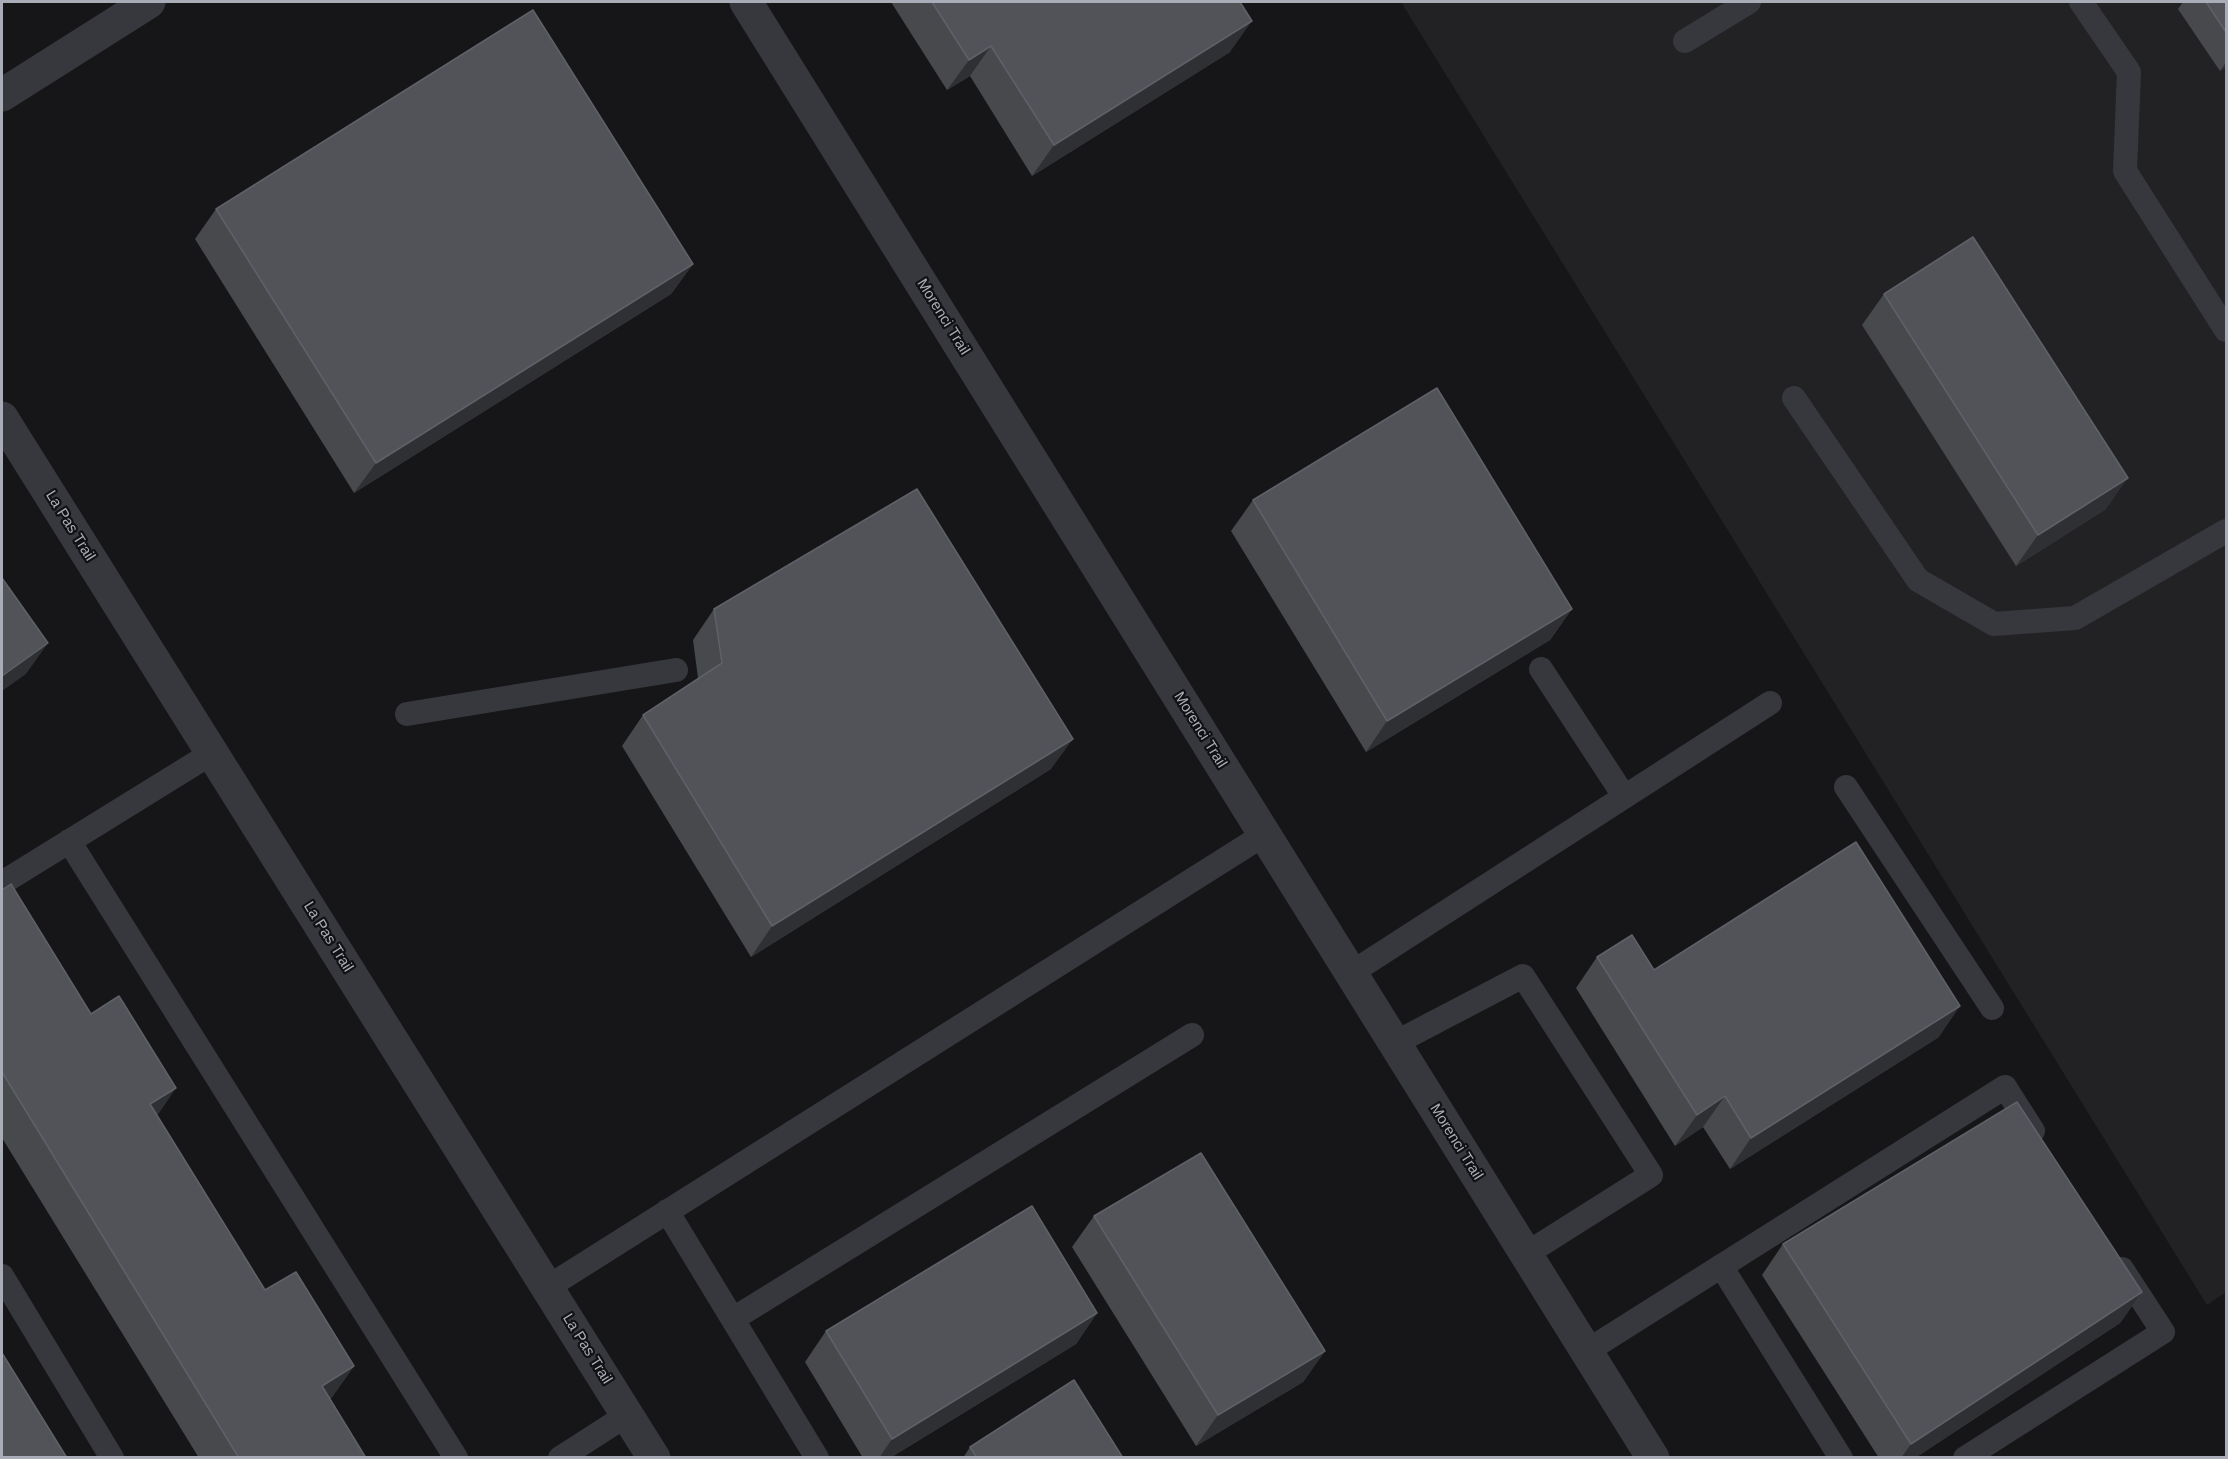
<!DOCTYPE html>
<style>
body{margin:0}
#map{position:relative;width:2228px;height:1459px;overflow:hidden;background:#161618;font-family:Arial,sans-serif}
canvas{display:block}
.frame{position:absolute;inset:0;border:3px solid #a8adb8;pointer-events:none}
</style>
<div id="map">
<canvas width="2228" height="1459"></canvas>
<div class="frame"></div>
</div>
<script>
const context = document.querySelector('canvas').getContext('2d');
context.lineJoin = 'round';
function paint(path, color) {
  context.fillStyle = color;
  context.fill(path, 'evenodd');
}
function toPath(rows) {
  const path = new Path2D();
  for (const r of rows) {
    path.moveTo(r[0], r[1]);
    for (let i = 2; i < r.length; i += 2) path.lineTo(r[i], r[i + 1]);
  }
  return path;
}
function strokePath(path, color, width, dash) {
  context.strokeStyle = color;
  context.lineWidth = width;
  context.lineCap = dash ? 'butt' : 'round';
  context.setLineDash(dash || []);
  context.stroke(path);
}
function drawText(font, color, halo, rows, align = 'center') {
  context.font = font + ' Arial,sans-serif';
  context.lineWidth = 4.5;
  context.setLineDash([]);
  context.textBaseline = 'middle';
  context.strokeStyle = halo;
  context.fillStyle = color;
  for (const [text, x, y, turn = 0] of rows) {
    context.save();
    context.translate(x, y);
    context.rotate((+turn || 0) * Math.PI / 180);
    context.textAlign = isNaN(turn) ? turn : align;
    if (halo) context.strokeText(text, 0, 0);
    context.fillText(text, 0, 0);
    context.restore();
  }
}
const built = toPath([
 [1401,2,2226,2,2226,1292,2207,1305]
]);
const service = toPath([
 [2081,2,2129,72,2125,171,2226,330],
 [1685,41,1749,2],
 [1794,398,1918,580,1994,624,2075,618,2226,531],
 [1541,669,1624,796],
 [407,714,676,670],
 [1846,787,1992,1008],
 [69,841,456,1458],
 [2,883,212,753],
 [1351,973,1770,703],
 [1395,1043,1523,976,1651,1175,1526,1254],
 [667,1211,817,1458],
 [1721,1266,1841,1458],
 [2,1276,112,1458],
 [548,1287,1265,834],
 [733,1319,1192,1035],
 [1587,1351,2005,1087,2033,1131],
 [560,1458,627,1415],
 [1965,1458,2163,1332,2122,1269]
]);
const minor = toPath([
 [746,2,1653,1458],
 [2,95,149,2],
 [2,418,654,1458]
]);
const wall = toPath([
 [891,2,1240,2,1230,52,1032,176,970,76,947,90],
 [2183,2,2226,2,2226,67,2220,71,2178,9],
 [216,209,693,264,671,294,354,493,195,239],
 [1884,294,2106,509,2016,566,1862,325],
 [1253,500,1572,609,1550,640,1366,752,1231,531],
 [714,609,1051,769,751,957,622,746,643,715,698,678,693,640],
 [2,890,91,1014,157,1115,265,1290,354,1366,332,1397,330,1399,366,1458,199,1458,2,1138],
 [1597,957,1654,970,1939,1037,1730,1169,1703,1127,1675,1146,1576,988],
 [1094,1216,1325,1351,1303,1382,1196,1446,1072,1247],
 [1783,1244,2142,1292,2120,1323,1915,1458,1879,1458,1762,1275],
 [1097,1313,1076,1344,890,1458,863,1458,805,1362,826,1331],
 [970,1447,1123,1458,963,1458]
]);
const shadedWall = toPath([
 [1252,21,1230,52,1032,176,1054,145],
 [991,46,970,76,947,90,969,60],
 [2226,62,2226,67,2220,71],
 [693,264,671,294,354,493,376,463],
 [2128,478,2106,509,2016,566,2038,535],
 [1572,609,1550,640,1366,752,1387,721],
 [48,643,26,674,2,691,2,676],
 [1073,739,1051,769,751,957,772,926],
 [1960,1006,1939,1037,1730,1169,1751,1138],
 [176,1088,155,1119,150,1104],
 [1725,1096,1703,1127,1675,1146,1697,1115],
 [2142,1292,2120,1323,1915,1458,1901,1458,1911,1444],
 [1097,1313,1076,1344,890,1458,879,1458,892,1439],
 [1325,1351,1303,1382,1196,1446,1218,1415],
 [354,1366,332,1397,300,1416,322,1386]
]);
const building = toPath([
 [932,2,1240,2,1252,21,1054,145,991,46,969,60,932,2],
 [2206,2,2226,2,2226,32,2206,2],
 [533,10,693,264,376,463,216,209,533,10],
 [1973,237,2128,478,2038,535,1884,294,1973,237],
 [1437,388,1572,609,1387,721,1253,500,1437,388],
 [917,489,1073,739,772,926,643,715,722,663,714,609,917,489],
 [2,578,48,643,2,676,2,578],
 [1856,842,1960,1006,1751,1138,1725,1096,1697,1115,1597,957,1632,935,1654,970,1856,842],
 [11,884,91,1014,119,996,176,1088,150,1104,265,1290,296,1272,354,1366,322,1386,366,1458,239,1458,2,1072,2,890,11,884],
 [2017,1102,2142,1292,1911,1444,1783,1244,2017,1102],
 [1201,1153,1325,1351,1218,1415,1094,1216,1201,1153],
 [1032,1206,1097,1313,892,1439,826,1331,1032,1206],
 [2,1353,67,1458,2,1458,2,1353],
 [1074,1380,1123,1458,977,1458,970,1447,1074,1380]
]);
const streetNames = [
 ["Morenci Trail",943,317,58],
 ["La Pas Trail",70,526,58],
 ["Morenci Trail",1200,730,58],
 ["La Pas Trail",328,937,58],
 ["Morenci Trail",1456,1142,58],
 ["La Pas Trail",587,1349,58]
];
paint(built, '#222225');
strokePath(service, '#37383d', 24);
strokePath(minor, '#37383d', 33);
paint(wall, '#47494d');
paint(shadedWall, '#2f3033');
paint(building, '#525359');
strokePath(building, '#5f6168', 1.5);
drawText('15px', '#a8adb8', '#111113', streetNames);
</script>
